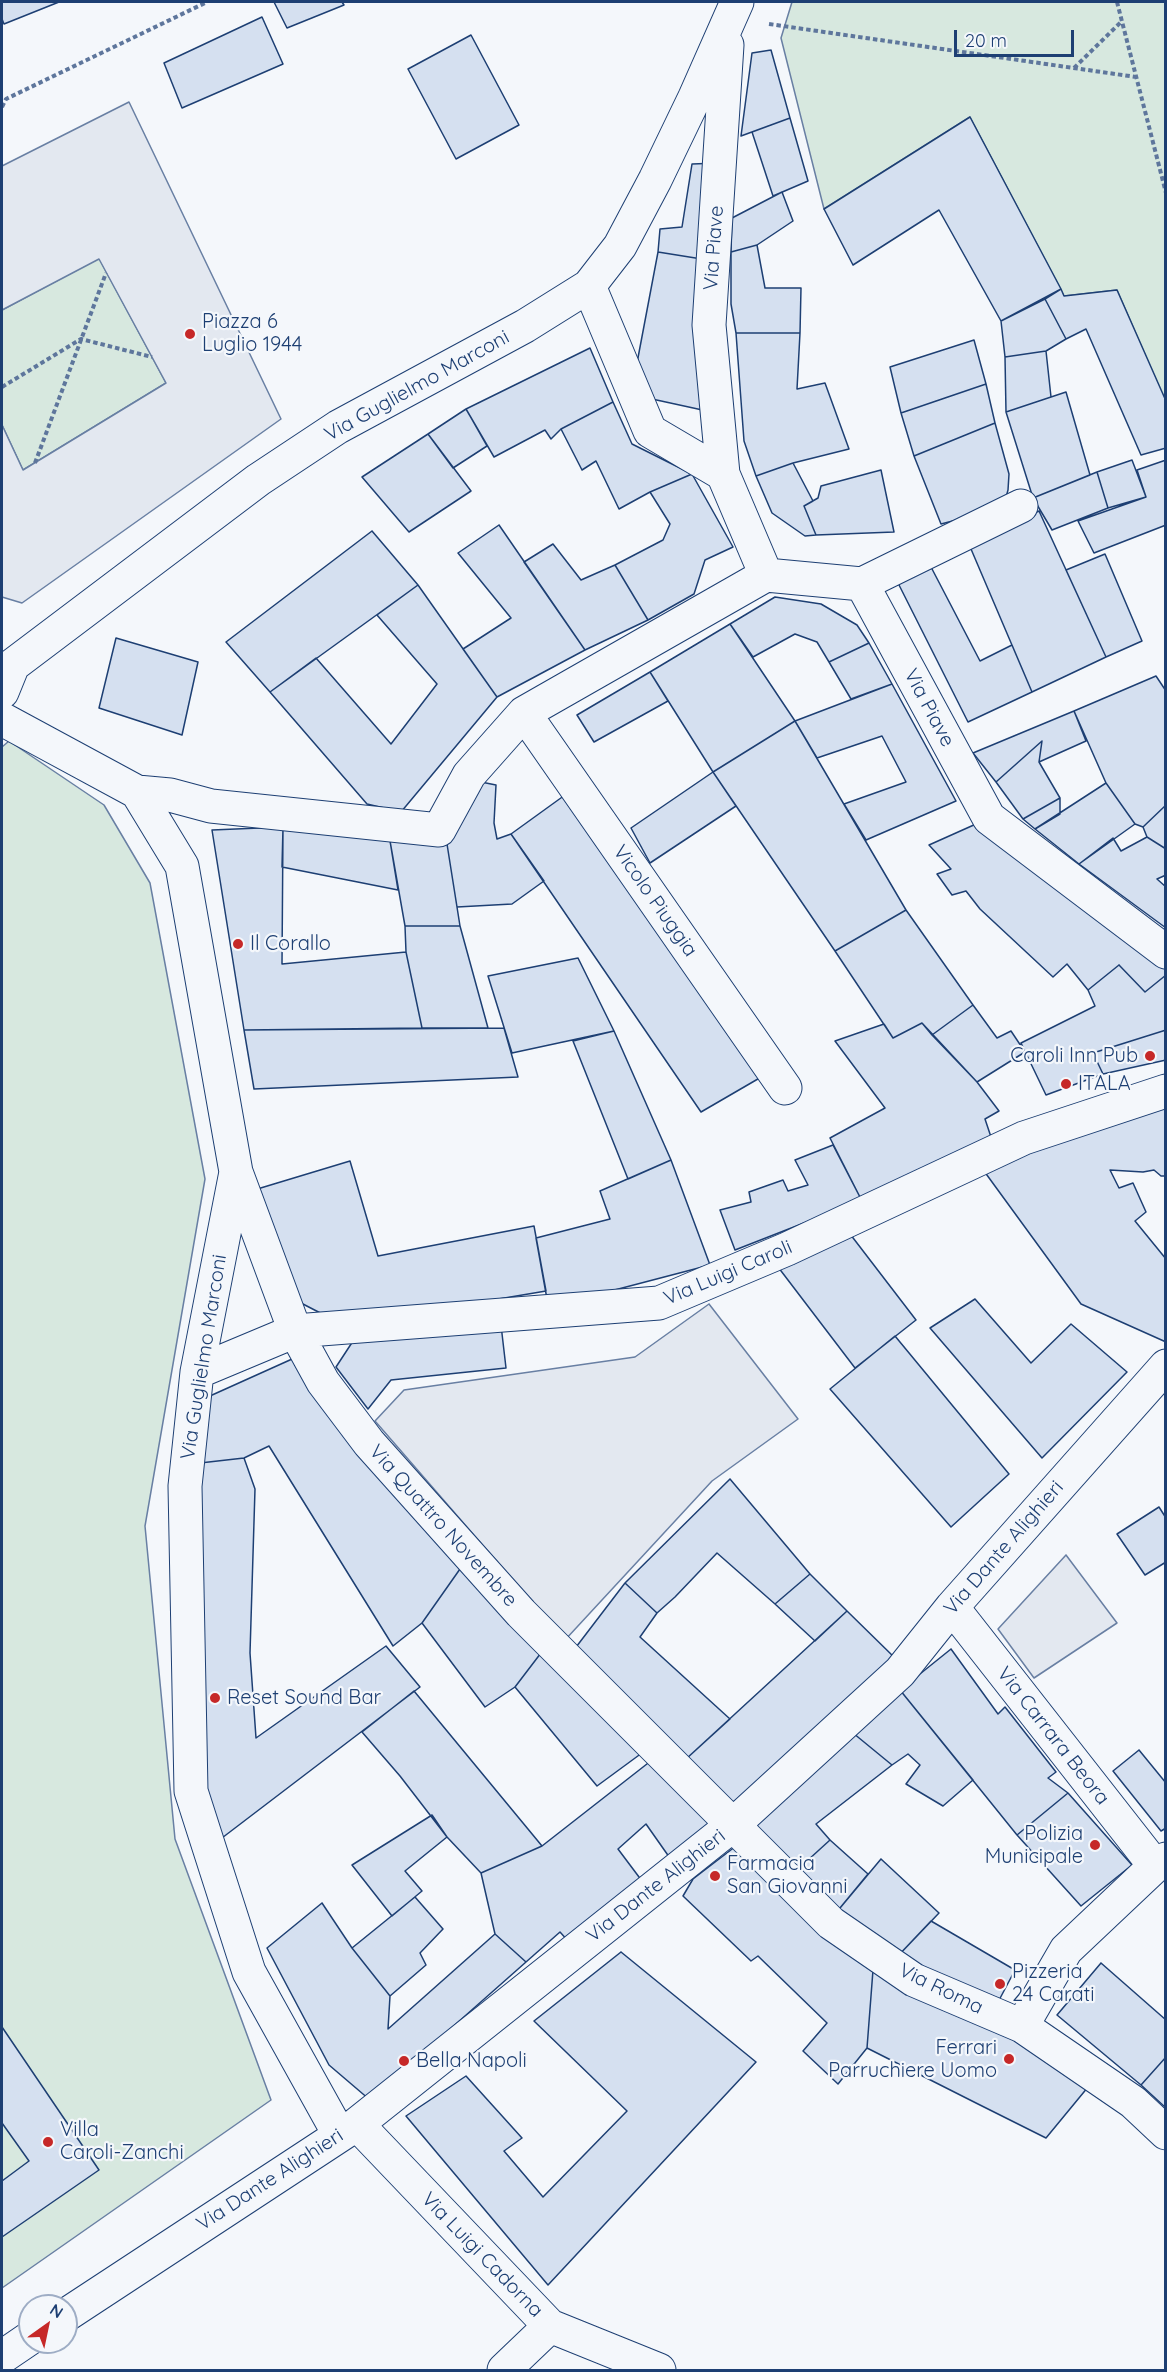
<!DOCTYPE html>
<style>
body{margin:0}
#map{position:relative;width:1167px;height:2372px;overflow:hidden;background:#f4f7fb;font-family:Quicksand,sans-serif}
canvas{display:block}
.frame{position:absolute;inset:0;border:3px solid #1d3f73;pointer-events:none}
.north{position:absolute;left:18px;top:2294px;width:60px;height:60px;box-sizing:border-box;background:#f4f7fb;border:2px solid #9eadc5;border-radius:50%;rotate:33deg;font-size:16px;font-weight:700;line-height:24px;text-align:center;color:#1d3f73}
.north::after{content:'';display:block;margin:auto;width:21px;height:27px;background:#c62828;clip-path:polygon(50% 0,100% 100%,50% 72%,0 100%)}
.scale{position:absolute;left:954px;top:30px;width:120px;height:27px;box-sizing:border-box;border:3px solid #1d3f73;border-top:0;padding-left:8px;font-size:18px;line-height:21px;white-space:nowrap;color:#1d3f73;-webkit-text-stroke:4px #f4f7fb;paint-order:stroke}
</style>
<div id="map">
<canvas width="1167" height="2372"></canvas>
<div class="frame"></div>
<div class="north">N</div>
<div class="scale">20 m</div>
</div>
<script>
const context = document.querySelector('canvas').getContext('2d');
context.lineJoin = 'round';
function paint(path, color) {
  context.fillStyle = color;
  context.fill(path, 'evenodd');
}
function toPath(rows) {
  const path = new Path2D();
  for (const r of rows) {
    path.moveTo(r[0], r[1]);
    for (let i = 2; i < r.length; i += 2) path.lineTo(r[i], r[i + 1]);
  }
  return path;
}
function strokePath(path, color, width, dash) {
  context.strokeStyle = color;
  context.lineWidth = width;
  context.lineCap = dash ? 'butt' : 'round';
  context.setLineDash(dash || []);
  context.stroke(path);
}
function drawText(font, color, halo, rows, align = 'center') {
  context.font = font + ' Quicksand,sans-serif';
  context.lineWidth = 4.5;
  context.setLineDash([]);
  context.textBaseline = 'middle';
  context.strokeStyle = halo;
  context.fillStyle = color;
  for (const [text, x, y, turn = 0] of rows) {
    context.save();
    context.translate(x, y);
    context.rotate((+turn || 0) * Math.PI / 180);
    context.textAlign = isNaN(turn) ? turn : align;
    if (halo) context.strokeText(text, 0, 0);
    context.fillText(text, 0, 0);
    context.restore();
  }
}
const green = toPath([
 [792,2,1165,2,1165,401,1117,290,1064,296,970,117,824,209,781,38,792,2],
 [99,258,166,383,23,470,2,425,2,310,99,258],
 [9,741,104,805,150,883,205,1179,145,1526,175,1839,271,2100,2,2288,2,747,9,741]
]);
const parking = toPath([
 [129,102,281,419,22,603,2,597,2,425,23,470,166,383,99,259,2,310,2,166,129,102],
 [709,1304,798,1419,712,1481,565,1640,375,1421,404,1390,635,1357,709,1304],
 [1066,1555,1117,1623,1034,1678,998,1629,1066,1555]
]);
const building = toPath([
 [2,2,59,2,4,24,2,19,2,2],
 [274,2,342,2,344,5,287,28,274,2],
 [262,17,283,64,182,108,164,63,262,17],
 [471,35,519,125,456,159,408,69,471,35],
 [771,50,790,118,741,136,752,53,771,50],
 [970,117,1061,289,1001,321,939,210,853,265,824,209,970,117],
 [790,118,808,181,773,196,752,132,790,118],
 [719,163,708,260,658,252,660,229,682,227,692,164,719,163],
 [782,192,793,221,757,245,731,252,732,218,782,192],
 [757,245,765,288,801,288,800,333,736,333,731,304,731,252,757,245],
 [658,252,708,260,707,411,652,399,637,363,658,252],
 [1061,289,1064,296,1117,290,1166,401,1166,448,1141,455,1086,329,1066,339,1045,299,1061,289],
 [1045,299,1066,339,1046,351,1005,357,1001,321,1045,299],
 [736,333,800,333,797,389,825,383,849,449,793,463,756,476,744,441,736,333],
 [974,340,986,384,901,413,890,367,974,340],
 [590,348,613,402,561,429,551,439,545,430,494,457,466,409,590,348],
 [1046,351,1051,397,1006,412,1005,357,1046,351],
 [986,384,995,423,914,456,901,413,986,384],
 [1066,392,1090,475,1033,498,1006,412,1066,392],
 [613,402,632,444,692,474,650,492,619,509,596,461,582,470,561,429,613,402],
 [466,409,487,446,453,468,428,434,466,409],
 [995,423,1009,474,1008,490,1003,508,941,524,914,456,995,423],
 [428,434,471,491,409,532,362,477,428,434],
 [1132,460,1146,497,1108,508,1097,472,1132,460],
 [1166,460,1166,525,1094,553,1078,521,1146,497,1137,470,1166,460],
 [793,463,813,501,804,506,816,535,805,536,772,513,756,476,793,463],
 [881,470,894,532,816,535,804,506,818,498,821,486,881,470],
 [1097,472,1108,508,1052,530,1033,498,1097,472],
 [692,474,733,547,705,560,694,594,648,620,615,565,663,540,670,524,650,492,692,474],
 [1039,511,1106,657,1032,692,968,542,1039,511],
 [499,525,585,650,497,697,463,649,511,618,458,553,499,525],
 [372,531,418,585,270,692,226,642,372,531],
 [553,544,581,580,615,565,648,620,585,650,524,562,553,544],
 [1105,554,1142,641,1106,657,1066,570,1105,554],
 [931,567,980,661,1012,645,1032,692,968,722,897,581,931,567],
 [418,585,497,697,401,812,367,804,270,692,316,658,391,744,437,684,377,615,418,585],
 [775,597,821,604,857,625,869,643,829,662,817,642,795,634,753,657,730,624,775,597],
 [730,624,795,721,713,772,650,672,730,624],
 [116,638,198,662,182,735,99,708,116,638],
 [869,643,892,684,851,699,829,662,869,643],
 [650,672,668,701,594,742,577,715,650,672],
 [1156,676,1166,691,1166,805,1143,827,1135,824,1106,783,1074,711,1156,676],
 [892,684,956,801,866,840,844,804,906,782,882,736,817,758,795,721,892,684],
 [1074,711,1086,741,1039,762,1042,741,996,782,973,753,1074,711],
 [795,721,906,910,835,951,713,772,795,721],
 [1042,741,1039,762,1060,798,1023,819,996,782,1042,741],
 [713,772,736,806,650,863,631,828,713,772],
 [476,781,496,785,494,823,497,839,511,834,544,881,512,904,457,907,447,844,476,781],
 [1106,783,1135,824,1079,864,1035,829,1106,783],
 [565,795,763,1076,701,1112,511,834,565,795],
 [1060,798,1060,814,1035,829,1023,819,1060,798],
 [1166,805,1166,849,1147,837,1143,827,1166,805],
 [976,824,1166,961,1166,975,1145,992,1119,965,1088,990,1067,964,1053,977,980,909,966,891,952,895,937,874,951,869,929,845,976,824],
 [283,827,390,841,398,890,282,867,283,827],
 [283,827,282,964,406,952,422,1028,244,1030,212,830,283,827],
 [1147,837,1166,849,1166,875,1157,879,1166,887,1166,928,1079,864,1113,838,1121,851,1147,837],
 [390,841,447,844,460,926,405,926,390,841],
 [906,910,973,1005,932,1035,922,1023,893,1038,835,951,906,910],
 [405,926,460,926,488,1028,422,1028,406,952,405,926],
 [578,958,614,1031,512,1053,488,976,578,958],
 [1119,965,1145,992,1166,975,1166,1030,1093,1053,1103,1074,1046,1095,1021,1043,1095,1006,1088,990,1119,965],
 [973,1005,997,1038,1011,1031,1025,1052,977,1082,932,1035,973,1005],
 [922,1023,977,1082,999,1111,985,1119,992,1140,863,1203,830,1138,885,1108,835,1041,884,1024,893,1038,922,1023],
 [504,1028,518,1077,254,1089,244,1030,504,1028],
 [1166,1030,1166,1060,1103,1074,1093,1053,1166,1030],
 [614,1031,671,1160,628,1179,573,1041,614,1031],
 [1166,1108,1166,1176,1161,1176,1154,1170,1143,1172,1110,1170,1119,1188,1133,1183,1146,1212,1135,1221,1166,1259,1166,1342,1081,1304,984,1171,1045,1140,1166,1108],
 [833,1145,863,1203,804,1223,735,1250,720,1210,751,1202,749,1192,783,1180,788,1191,808,1185,795,1160,833,1145],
 [671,1160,710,1265,584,1298,547,1299,536,1238,610,1219,600,1191,671,1160],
 [350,1161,378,1256,534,1226,546,1291,380,1319,332,1319,301,1303,254,1190,350,1161],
 [847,1230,916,1320,855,1368,775,1263,847,1230],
 [975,1299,1031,1363,1071,1324,1127,1372,1042,1458,930,1328,975,1299],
 [501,1325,506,1368,391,1380,368,1409,336,1367,355,1338,501,1325],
 [895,1336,1009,1474,951,1527,830,1389,895,1336],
 [301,1355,460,1569,422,1623,393,1646,269,1446,244,1458,200,1463,201,1400,301,1355],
 [244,1458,255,1489,250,1653,256,1738,386,1646,420,1687,218,1841,195,1731,200,1463,244,1458],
 [730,1479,810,1574,775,1604,717,1553,675,1597,657,1613,625,1583,730,1479],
 [1159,1507,1166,1518,1166,1562,1145,1575,1117,1534,1159,1507],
 [460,1569,544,1649,515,1687,485,1707,422,1623,460,1569],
 [810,1574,847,1611,815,1641,775,1604,810,1574],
 [625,1583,657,1613,640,1637,730,1719,686,1759,570,1655,625,1583],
 [847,1611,896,1659,737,1807,686,1759,847,1611],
 [544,1649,646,1750,597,1786,515,1687,544,1649],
 [951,1649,998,1714,1005,1707,1056,1772,1048,1778,1068,1793,1017,1835,900,1690,951,1649],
 [900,1690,973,1780,943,1806,906,1784,920,1765,908,1754,892,1765,853,1733,900,1690],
 [414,1691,542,1846,481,1873,447,1837,400,1776,362,1732,414,1691],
 [853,1733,892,1765,816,1824,830,1840,796,1871,753,1823,853,1733],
 [1139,1750,1166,1783,1166,1828,1161,1831,1113,1771,1139,1750],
 [652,1760,721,1823,672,1861,646,1824,618,1849,645,1885,569,1942,560,1932,526,1962,495,1934,481,1873,542,1846,652,1760],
 [1068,1793,1132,1865,1081,1906,1017,1835,1068,1793],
 [432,1815,447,1837,405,1871,422,1891,392,1916,352,1865,432,1815],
 [830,1840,868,1874,835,1914,796,1871,830,1840],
 [736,1846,873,1970,867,2048,838,2084,803,2051,827,2023,758,1956,751,1961,683,1896,693,1879,736,1846],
 [881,1859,939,1913,896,1958,835,1914,881,1859],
 [415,1897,443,1929,420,1953,426,1965,390,1996,352,1948,415,1897],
 [322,1903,352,1948,390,1996,388,2029,495,1934,526,1962,370,2100,329,2065,267,1948,322,1903],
 [931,1921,1015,1970,997,2004,896,1958,931,1921],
 [621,1952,756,2062,548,2285,406,2116,466,2076,522,2138,504,2151,543,2197,627,2111,534,2021,621,1952],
 [1101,1963,1166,2020,1166,2057,1141,2085,1057,2015,1101,1963],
 [873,1970,1026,2040,1093,2081,1046,2138,978,2104,867,2048,873,1970],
 [2,2027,99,2170,2,2237,2,2181,29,2161,2,2123,2,2027],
 [1166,2057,1166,2108,1141,2085,1166,2057]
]);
const path = toPath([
 [1117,2,1166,193],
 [769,24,1136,77],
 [1074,68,1122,21],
 [2,107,6,99,207,2],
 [2,387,81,339,152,357],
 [35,463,106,273]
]);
const minor = toPath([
 [589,286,650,431,723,474,766,575,862,584],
 [723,474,709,325,727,45],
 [862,584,989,818,1166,952],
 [862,584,1021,506],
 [2,692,13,665,258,480,338,427,525,326,589,286,620,246,655,180,695,97,737,2],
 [524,713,785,1088],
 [2,719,137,792,182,866,236,1172,197,1372,185,1486,191,1791,249,1972,339,2134],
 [137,792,170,795,211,806,439,830,469,775,524,713,766,575],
 [236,1172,295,1331,323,1382,369,1443,521,1613,831,1923,914,1980,1022,2026,1133,2102,1166,2133],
 [197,1372,295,1331,659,1303,787,1249,1024,1138,1166,1091],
 [952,1607,1155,1866],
 [1022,2026,1066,1950,1155,1866,1166,1859],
 [357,2124,550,2326,659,2370],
 [66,2315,357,2124,734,1824,900,1672,952,1607,1166,1366],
 [2,2357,30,2338],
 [504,2370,550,2326]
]);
const markers = [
 [190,334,6,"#c62828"],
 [238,944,6,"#c62828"],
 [1150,1056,6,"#c62828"],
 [1066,1084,6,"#c62828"],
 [215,1698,6,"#c62828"],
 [1095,1845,6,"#c62828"],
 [715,1876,6,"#c62828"],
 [1000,1984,6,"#c62828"],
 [1009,2059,6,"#c62828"],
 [404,2061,6,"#c62828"],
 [48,2142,6,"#c62828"]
];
const streetNames = [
 ["Via Piave",714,248,-86],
 ["Via Guglielmo Marconi",417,386,-29],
 ["Via Piave",929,708,62],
 ["Vicolo Piuggia",655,901,55],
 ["Via Luigi Caroli",728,1273,-23],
 ["Via Guglielmo Marconi",204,1357,-81],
 ["Via Quattro Novembre",443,1526,48],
 ["Via Dante Alighieri",1004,1548,-49],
 ["Via Carrara Beora",1053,1736,52],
 ["Via Dante Alighieri",656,1886,-38],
 ["Via Roma",941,1989,26],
 ["Via Dante Alighieri",270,2180,-33],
 ["Via Luigi Cadorna",482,2255,46]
];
const poiNames = [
 ["Piazza 6",202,322],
 ["Luglio 1944",202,345],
 ["Il Corallo",250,944],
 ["Caroli Inn Pub",1138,1056,"right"],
 ["ITALA",1078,1084],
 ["Reset Sound Bar",227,1698],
 ["Polizia",1083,1834,"right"],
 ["Municipale",1083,1857,"right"],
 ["Farmacia",727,1864],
 ["San Giovanni",727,1887],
 ["Pizzeria",1012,1972],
 ["24 Carati",1012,1995],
 ["Ferrari",997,2048,"right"],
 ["Parruchiere Uomo",997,2071,"right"],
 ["Bella Napoli",416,2061],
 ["Villa",60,2130],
 ["Caroli-Zanchi",60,2153]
];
paint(green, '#d7e8df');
strokePath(green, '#687fa3', 1.5);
paint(parking, '#e3e8f0');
strokePath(parking, '#687fa3', 1.5);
paint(building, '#d5e0f0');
strokePath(building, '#1d3f73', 1.5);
strokePath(minor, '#1d3f73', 35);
strokePath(path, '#5e769c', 4, [4.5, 3]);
strokePath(minor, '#f4f7fb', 33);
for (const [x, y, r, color] of markers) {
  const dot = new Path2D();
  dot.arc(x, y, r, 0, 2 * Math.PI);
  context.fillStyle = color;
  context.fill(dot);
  strokePath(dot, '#f4f7fb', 2);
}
drawText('20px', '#1d3f73', '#f4f7fb', streetNames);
drawText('20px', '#1d3f73', '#f4f7fb', poiNames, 'left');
</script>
